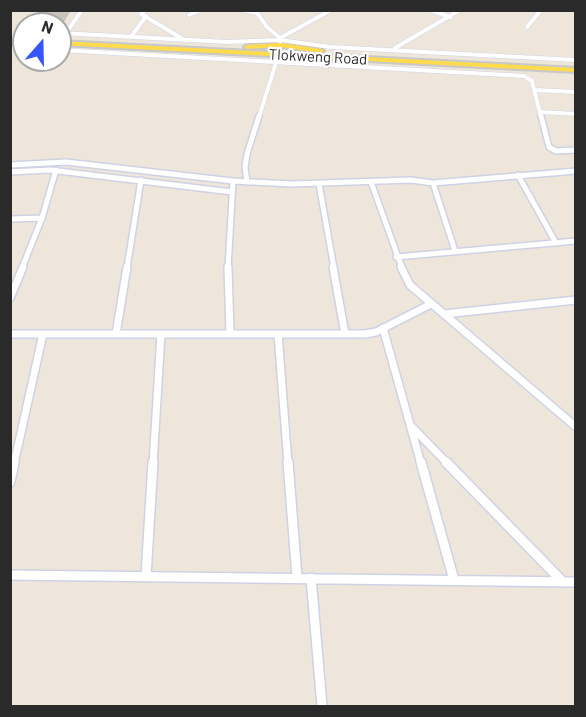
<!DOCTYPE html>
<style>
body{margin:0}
#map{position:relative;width:586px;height:717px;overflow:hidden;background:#eee6da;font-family:Barlow,sans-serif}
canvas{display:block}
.frame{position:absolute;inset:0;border:12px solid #2a2a2a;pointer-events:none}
.north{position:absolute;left:12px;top:12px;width:60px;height:60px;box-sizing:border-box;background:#fff;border:2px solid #aaa;border-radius:50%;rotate:20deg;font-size:16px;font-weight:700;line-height:24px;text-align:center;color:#2a2a2a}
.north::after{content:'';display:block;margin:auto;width:21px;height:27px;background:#3555ff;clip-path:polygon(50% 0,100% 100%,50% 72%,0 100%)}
</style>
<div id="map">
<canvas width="586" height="717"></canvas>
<div class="frame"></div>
<div class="north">N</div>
</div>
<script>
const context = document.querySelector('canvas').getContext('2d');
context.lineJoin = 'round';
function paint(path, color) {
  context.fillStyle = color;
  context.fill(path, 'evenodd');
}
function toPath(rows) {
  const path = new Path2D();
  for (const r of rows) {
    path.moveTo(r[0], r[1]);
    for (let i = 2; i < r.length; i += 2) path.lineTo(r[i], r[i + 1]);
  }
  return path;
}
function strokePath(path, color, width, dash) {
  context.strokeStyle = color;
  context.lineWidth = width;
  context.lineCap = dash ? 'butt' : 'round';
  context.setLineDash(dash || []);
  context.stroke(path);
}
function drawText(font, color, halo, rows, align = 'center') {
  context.font = font + ' Barlow,sans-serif';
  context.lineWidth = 4.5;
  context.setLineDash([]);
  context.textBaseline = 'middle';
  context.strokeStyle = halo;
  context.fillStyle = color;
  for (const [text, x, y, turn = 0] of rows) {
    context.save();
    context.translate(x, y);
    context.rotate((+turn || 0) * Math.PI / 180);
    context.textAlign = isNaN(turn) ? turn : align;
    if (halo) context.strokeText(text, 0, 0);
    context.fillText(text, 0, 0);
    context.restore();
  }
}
const building = toPath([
 [39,10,71,10,63,24,43,24,46,19,34,19]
]);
const minorFar3 = toPath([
 [146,10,141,14,183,39],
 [242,10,256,13],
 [255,10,267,27,280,38,280,50,259,117],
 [431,10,450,17],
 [189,15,201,10],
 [527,27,541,10],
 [60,33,227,42,280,40,330,47,576,60],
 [66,33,82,10],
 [131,37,146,16],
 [280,38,331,10],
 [10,48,24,48],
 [395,48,460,10],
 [60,50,524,76,532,81,541,117],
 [535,90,576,92],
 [541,112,576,114]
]);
const minorFar2 = toPath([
 [541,116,549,147,556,151,576,150],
 [10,165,66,162,233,181,292,184,411,180,433,183,576,171],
 [10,172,50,170,232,192],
 [518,175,556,243],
 [247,182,245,167,247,154,259,116],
 [371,182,402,268],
 [433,183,455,251],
 [319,184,334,268],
 [10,219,42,218],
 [396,257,576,241],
 [22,268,42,218,56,170],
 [127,268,141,180],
 [228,268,233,181]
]);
const minorFar1 = toPath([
 [228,267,230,334],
 [333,267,345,334],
 [401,267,410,285,576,427],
 [10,298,23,267],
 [444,314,576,300],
 [383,328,421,464],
 [10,334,365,334,376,332,431,304],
 [116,334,127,267],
 [278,334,288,464],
 [412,427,448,464],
 [14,464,43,334],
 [153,464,161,334]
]);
const minor = toPath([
 [288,462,297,577],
 [421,462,454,580],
 [446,462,563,582],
 [10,482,14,462],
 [10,575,576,582],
 [146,576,153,462],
 [311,578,322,706]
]);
const primary = toPath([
 [10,40,24,40,24,44,10,44,10,40],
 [60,41,576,68,576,72,60,45,60,41],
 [280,43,321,49,324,51,321,53,280,47,247,49,244,47,247,45,280,43]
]);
const farStreetnames = [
 ["Tlokweng Road",318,57,3]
];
paint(building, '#c9c3ba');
strokePath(minorFar3, '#cfd2e5', 5);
strokePath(minorFar2, '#cfd2e5', 8);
strokePath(minorFar1, '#cfd2e5', 10);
strokePath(minor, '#cfd2e5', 12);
strokePath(primary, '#c8c8c8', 4);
strokePath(minorFar3, '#fff', 4);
strokePath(minorFar2, '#fff', 5);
strokePath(minorFar1, '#fff', 7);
strokePath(minor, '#fff', 9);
paint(primary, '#ffdb4d');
drawText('15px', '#2a2a2a', '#fff', farStreetnames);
</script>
